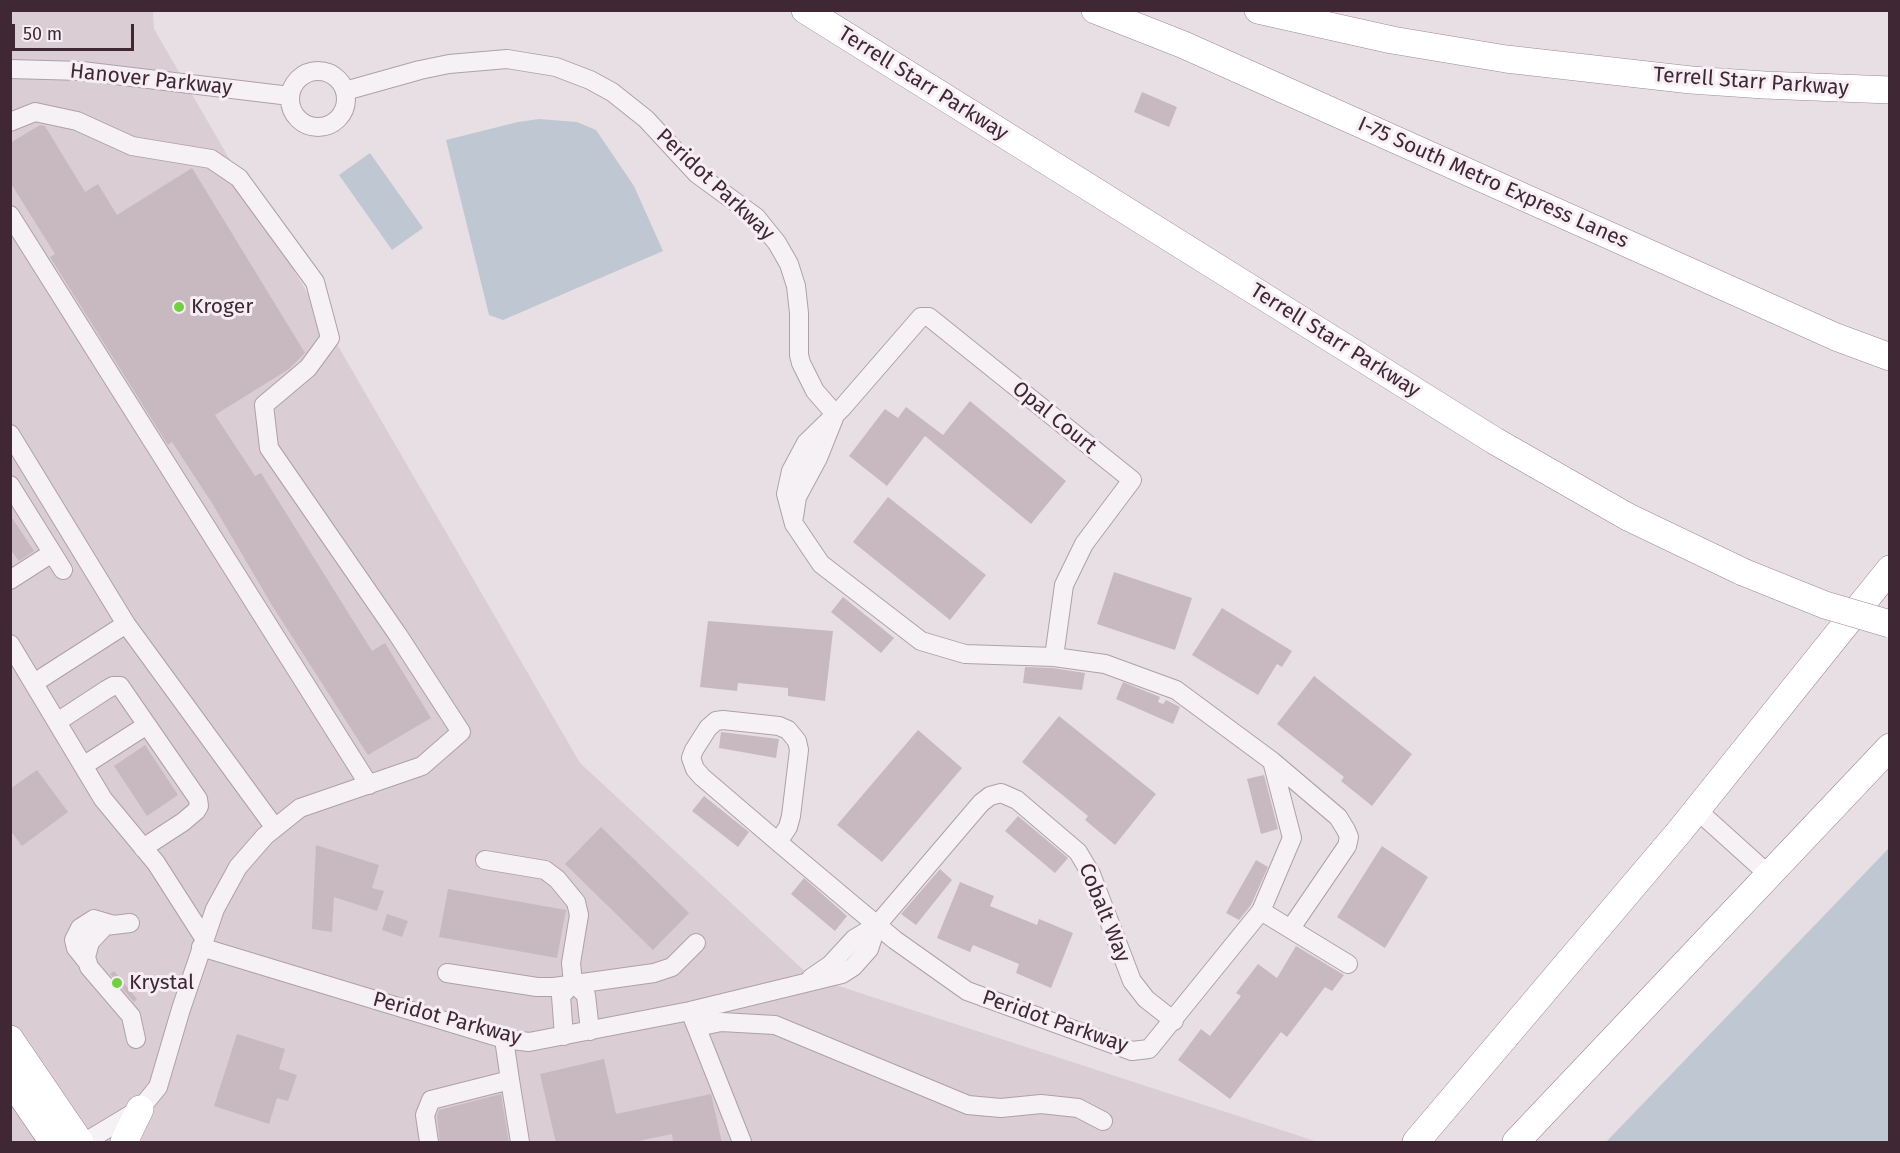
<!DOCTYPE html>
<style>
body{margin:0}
#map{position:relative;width:1900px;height:1153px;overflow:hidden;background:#e8dfe4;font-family:"Fira Sans",sans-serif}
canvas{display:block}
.frame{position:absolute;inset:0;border:12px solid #3f2734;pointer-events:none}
.scale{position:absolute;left:12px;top:24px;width:122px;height:27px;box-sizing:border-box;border:3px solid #3f2734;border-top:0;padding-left:8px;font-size:18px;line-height:21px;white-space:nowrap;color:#3f2734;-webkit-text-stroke:4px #f6eef3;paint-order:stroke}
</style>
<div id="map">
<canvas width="1900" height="1153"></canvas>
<div class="frame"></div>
<div class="scale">50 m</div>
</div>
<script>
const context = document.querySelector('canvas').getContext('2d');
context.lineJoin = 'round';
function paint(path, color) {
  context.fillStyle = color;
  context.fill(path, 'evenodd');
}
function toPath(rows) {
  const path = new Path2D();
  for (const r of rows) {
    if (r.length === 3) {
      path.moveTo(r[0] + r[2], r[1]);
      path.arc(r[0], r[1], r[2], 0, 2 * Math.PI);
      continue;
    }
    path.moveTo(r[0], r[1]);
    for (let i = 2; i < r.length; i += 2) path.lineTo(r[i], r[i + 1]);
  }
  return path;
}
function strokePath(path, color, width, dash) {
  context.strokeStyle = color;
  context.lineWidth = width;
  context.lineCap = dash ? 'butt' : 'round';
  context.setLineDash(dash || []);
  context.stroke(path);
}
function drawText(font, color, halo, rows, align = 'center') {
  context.font = font + ' "Fira Sans",sans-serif';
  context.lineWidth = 6;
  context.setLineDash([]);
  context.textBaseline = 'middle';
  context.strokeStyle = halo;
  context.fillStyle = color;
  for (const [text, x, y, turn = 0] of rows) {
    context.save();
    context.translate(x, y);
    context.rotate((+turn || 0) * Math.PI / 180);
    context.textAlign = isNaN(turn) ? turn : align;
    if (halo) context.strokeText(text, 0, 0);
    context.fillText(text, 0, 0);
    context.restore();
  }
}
const built = toPath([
 [10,11,153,11,154,29,580,763,811,977,1318,1142,11,1142]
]);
const green = toPath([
 [539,119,577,122,596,130,634,186,663,251,503,320,489,315,446,140,518,122],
 [370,153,423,228,392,250,339,175],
 [1889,848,1889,1142,1606,1142]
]);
const building = toPath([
 [1142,92,1177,107,1169,127,1134,112],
 [40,125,45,126,85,192,98,184,117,215,192,168,305,353,289,369,215,415,255,476,261,473,372,651,385,643,431,718,368,755,273,607,212,503,172,442,168,445,50,257,55,254,10,182,10,143],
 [970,401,1066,481,1031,524,925,436,887,486,849,456,885,409,898,418,906,407,943,435],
 [888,497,986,575,950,620,853,542],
 [10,515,34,551,19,561,10,549],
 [1114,572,1192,598,1175,650,1097,624],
 [843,597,894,638,881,653,831,612],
 [1222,608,1292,651,1282,667,1277,664,1258,695,1192,655],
 [708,621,833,631,825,701,788,696,788,688,738,683,737,691,700,687],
 [1025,667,1053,668,1085,673,1082,690,1023,683],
 [1314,676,1412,754,1372,806,1341,781,1344,777,1277,724],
 [1123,682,1160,697,1158,702,1163,704,1166,700,1180,707,1173,724,1116,699],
 [1059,716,1156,794,1115,845,1085,820,1088,816,1022,762],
 [918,730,962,768,882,862,837,825],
 [721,732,779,739,776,758,719,748],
 [145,745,178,795,147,816,114,766],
 [37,770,68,812,22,846,10,830,10,789],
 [1264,775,1278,829,1261,834,1247,779],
 [704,796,749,832,738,847,692,811],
 [1018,816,1068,858,1055,873,1005,831],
 [601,827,689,913,653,950,565,864],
 [316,845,379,865,372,888,384,891,377,911,334,897,332,932,312,929],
 [1382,846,1428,877,1385,948,1337,917],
 [1256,860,1268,867,1251,905,1239,920,1226,913],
 [940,869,952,880,916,925,901,914],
 [804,878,847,916,835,931,791,894],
 [960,882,994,896,990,906,1037,925,1039,919,1073,933,1051,988,1016,973,1019,964,973,945,970,952,937,938],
 [448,889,566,910,557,958,439,937],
 [387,914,408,921,402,937,382,930],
 [1296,946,1344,975,1332,991,1325,987,1287,1037,1281,1032,1230,1099,1178,1060,1201,1029,1210,1036,1241,996,1236,993,1258,964,1277,978],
 [114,971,137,999,134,1002,110,974],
 [237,1034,285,1049,279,1069,297,1075,288,1101,277,1098,269,1124,214,1106],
 [604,1059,616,1114,711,1094,722,1143,673,1143,672,1134,629,1143,556,1143,540,1074],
 [501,1094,509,1143,440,1143,437,1116,439,1110]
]);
const minor = toPath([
 [10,69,82,71,290,96],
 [318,99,28],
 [345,91,420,70,449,64,507,59,556,67,590,80,612,92,646,119,697,174,756,217,777,243,789,264,796,286,799,313,799,355,801,363,815,391,835,414],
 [10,122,35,112,77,121,132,146,211,159,239,178,315,282,330,338,308,368,264,405,269,448,398,635,461,732,422,766,300,808,265,836,238,867,215,909,181,1009,158,1087,140,1109,85,1142],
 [10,215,369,785],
 [10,434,126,624],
 [10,485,63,570],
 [794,517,797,497,818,458,834,418],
 [10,580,52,553],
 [10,644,103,799,156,863,204,938],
 [34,683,126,624,275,828],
 [57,722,106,690,113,686,120,686,198,799,199,806,196,811,183,822,143,848],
 [1272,761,1338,817,1346,830,1349,837,1347,846,1291,928],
 [83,766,147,725],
 [1697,810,1768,874],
 [778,842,788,827,791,816,799,750,797,741,788,730,779,726,723,720,716,721,708,728,694,750,691,758,695,769,702,777,778,842,854,906,895,940,967,991,1132,1051,1149,1049,1261,911,1292,838,1272,761,1176,690,1105,664,1054,657,965,654,921,641,821,564,794,524,786,494,791,471,806,443,842,408,921,317,929,317,1132,480,1084,544,1064,585,1054,657],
 [485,860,545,870,557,879,576,902,579,915,571,963,573,983],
 [1261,911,1348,964],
 [130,923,105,926,90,942,86,957,89,967,131,1016,136,1039],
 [201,947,504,1039,529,1042,690,1011,842,974,853,967,869,949,877,925],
 [88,963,76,948,74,940,80,928,94,919,114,925],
 [447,973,537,987,554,987,654,973,672,967,696,943],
 [811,978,830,965,854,939,877,925,981,803,990,796,1001,793,1017,800,1078,852,1091,874,1132,981,1146,999,1174,1021],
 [692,1016,742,1142],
 [697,1027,721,1022,775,1025,968,1105,1001,1108,1041,1104,1078,1108,1103,1121],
 [564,1036,561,996,573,983,586,995,590,1031],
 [510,1080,520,1142],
 [429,1142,425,1115,431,1100,510,1080,504,1039]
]);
const highway = toPath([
 [805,10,1495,441,1628,517,1743,572],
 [1095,10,1184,45,1836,337,1890,357],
 [1258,10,1392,40,1506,59,1691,80,1764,85,1890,90],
 [10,1039,80,1142],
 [10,1079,53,1142],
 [124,1142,140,1109],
 [1416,1142,1679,832,1890,569],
 [1516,1142,1890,747]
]);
const highwayBridge = toPath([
 [1743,572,1825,605,1890,624]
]);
const markers = [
 [179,307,6,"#6fd041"],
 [117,983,6,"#6fd041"]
];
const streetNames = [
 ["Hanover Parkway",151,80,6],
 ["Terrell Starr Parkway",1751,82,4],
 ["Terrell Starr Parkway",923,84,32],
 ["I-75 South Metro Express Lanes",1493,183,24],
 ["Peridot Parkway",715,185,43],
 ["Terrell Starr Parkway",1335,341,32],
 ["Opal Court",1054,418,39],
 ["Cobalt Way",1104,913,68],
 ["Peridot Parkway",447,1019,15],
 ["Peridot Parkway",1055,1022,19]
];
const poiNames = [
 ["Kroger",191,307],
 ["Krystal",129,983]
];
paint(built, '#dacdd4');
paint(green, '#bfc7d2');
paint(building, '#c8b9c1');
strokePath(minor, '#afa0a8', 20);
strokePath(highway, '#9f8694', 28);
strokePath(minor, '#f6f1f4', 18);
strokePath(highway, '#fff', 27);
strokePath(highwayBridge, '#9f8694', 28, []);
strokePath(highwayBridge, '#fff', 27);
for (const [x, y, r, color] of markers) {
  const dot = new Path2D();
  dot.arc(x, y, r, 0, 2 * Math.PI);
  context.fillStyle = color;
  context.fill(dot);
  strokePath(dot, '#f6eef3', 2);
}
drawText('21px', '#3f2734', '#f6eef3', streetNames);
drawText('21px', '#3f2734', '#f6eef3', poiNames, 'left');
</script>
